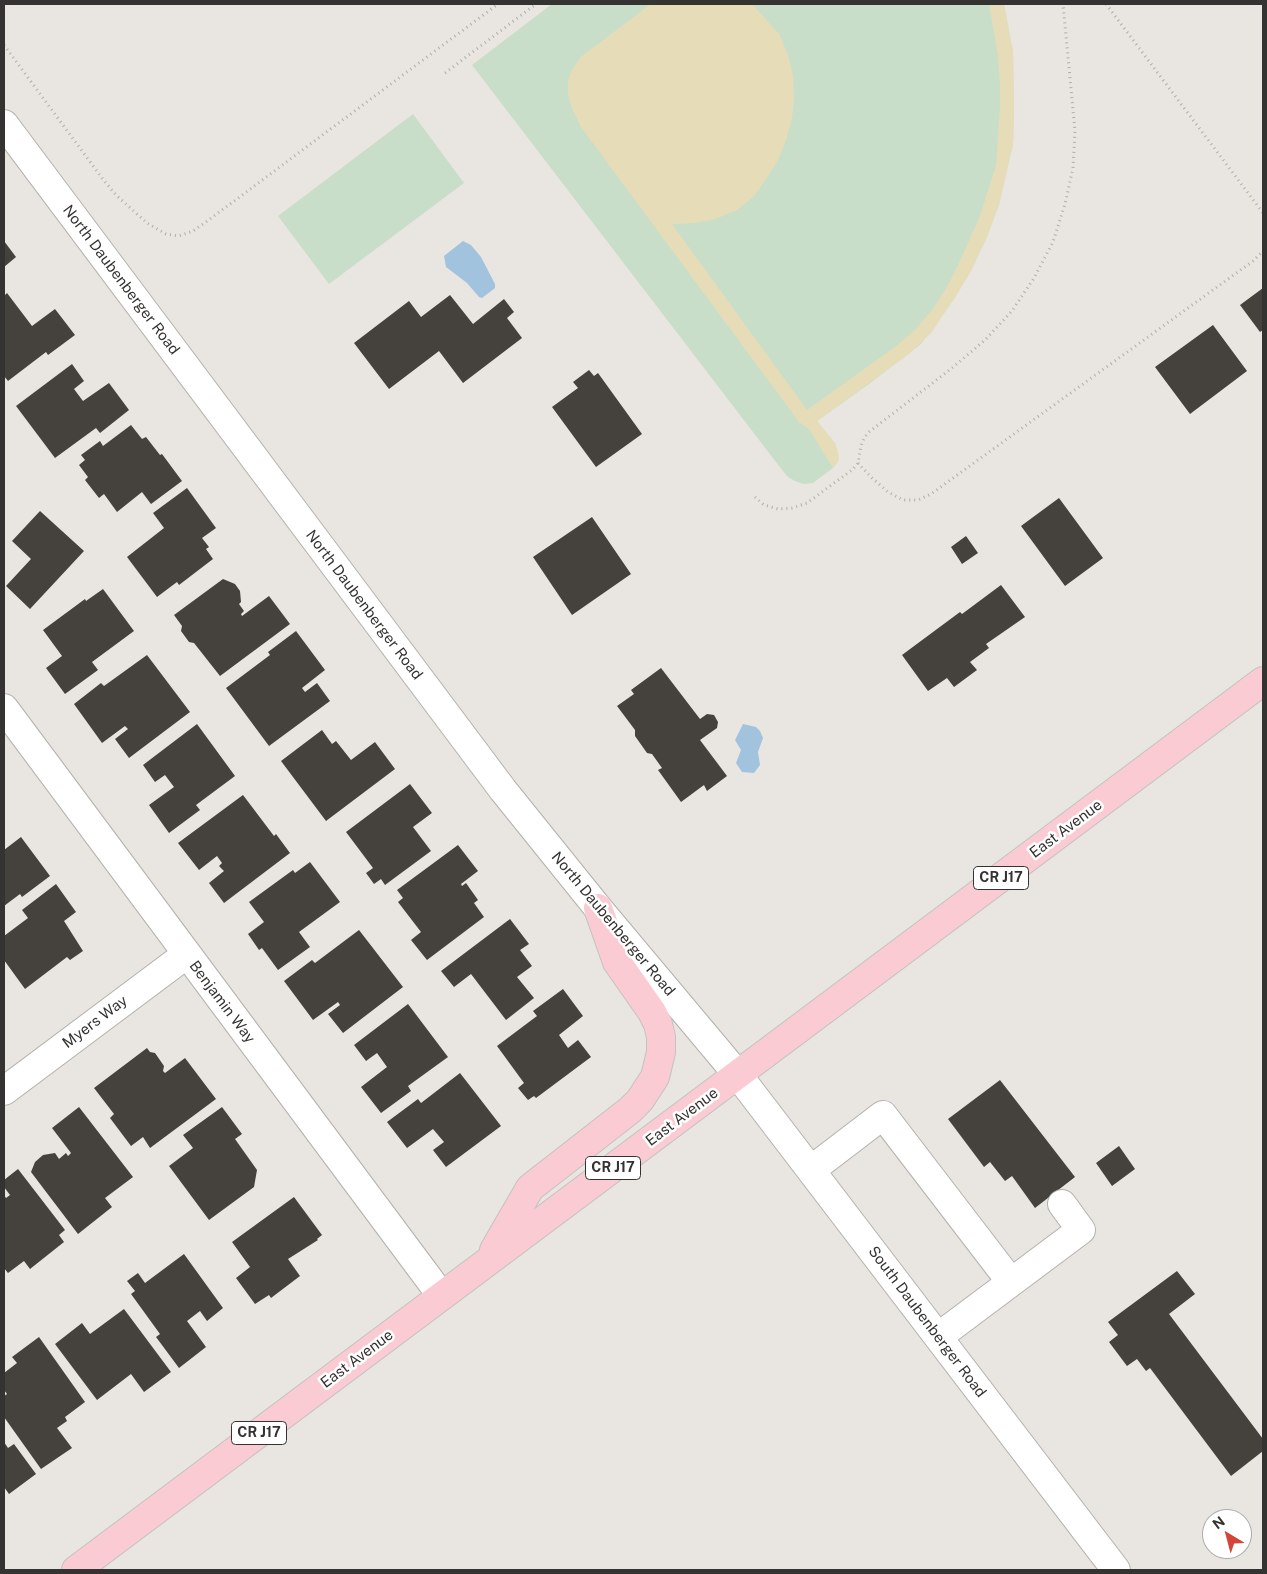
<!DOCTYPE html>
<style>
body{margin:0}
#map{position:relative;width:1267px;height:1574px;overflow:hidden;background:#e9e5e1;font-family:"Public Sans",sans-serif}
canvas{display:block}
.frame{position:absolute;inset:0;border:5px solid #343331;pointer-events:none}
.north{position:absolute;left:1202px;top:1509px;width:50px;height:50px;box-sizing:border-box;background:#fff;border:1px solid #aeadad;border-radius:50%;rotate:323deg;font-size:14px;font-weight:700;line-height:20px;text-align:center;color:#343331}
.north::after{content:'';display:block;margin:auto;width:18px;height:22px;background:#d24538;clip-path:polygon(50% 0,100% 100%,50% 72%,0 100%)}
</style>
<div id="map">
<canvas width="1267" height="1574"></canvas>
<div class="frame"></div>
<div class="north">N</div>
</div>
<script>
const context = document.querySelector('canvas').getContext('2d');
context.lineJoin = 'round';
function paint(path, color) {
  context.fillStyle = color;
  context.fill(path, 'evenodd');
}
function toPath(rows) {
  const path = new Path2D();
  for (const r of rows) {
    path.moveTo(r[0], r[1]);
    for (let i = 2; i < r.length; i += 2) path.lineTo(r[i], r[i + 1]);
  }
  return path;
}
function strokePath(path, color, width, dash) {
  context.strokeStyle = color;
  context.lineWidth = width;
  context.lineCap = dash ? 'butt' : 'round';
  context.setLineDash(dash || []);
  context.stroke(path);
}
function drawText(font, color, halo, rows, align = 'center') {
  context.font = font + ' "Public Sans",sans-serif';
  context.lineWidth = 5;
  context.setLineDash([]);
  context.textBaseline = 'middle';
  context.strokeStyle = halo;
  context.fillStyle = color;
  for (const [text, x, y, turn = 0] of rows) {
    context.save();
    context.translate(x, y);
    context.rotate((+turn || 0) * Math.PI / 180);
    context.textAlign = isNaN(turn) ? turn : align;
    if (halo) context.strokeText(text, 0, 0);
    context.fillText(text, 0, 0);
    context.restore();
  }
}
const green = toPath([
 [552,4,1004,4,1013,52,1014,112,1013,144,999,205,986,239,971,271,954,299,921,344,869,384,817,421,835,443,839,460,833,468,813,483,804,484,795,481,788,477,779,466,472,65],
 [413,114,464,183,329,284,278,216]
]);
const sand = toPath([
 [651,4,752,4,779,34,788,55,793,76,794,98,792,118,786,140,778,160,766,179,754,196,737,210,715,219,694,223,672,224,807,410,895,347,915,330,932,310,947,287,959,263,980,216,996,165,1000,109,1000,83,998,56,989,4,1004,4,1013,52,1014,112,1013,144,999,205,986,239,971,271,954,299,931,333,909,354,817,421,835,443,838,452,839,460,833,468,809,429,799,422,581,127,571,106,568,93,568,80,573,68,582,56]
]);
const water = toPath([
 [463,241,471,245,481,257,495,284,495,288,482,298,479,297,467,283,446,267,444,256],
 [743,724,756,727,760,731,763,738,758,752,760,765,754,773,742,772,736,763,741,750,735,740]
]);
const building = toPath([
 [4,241,16,257,4,267],
 [1263,288,1263,330,1260,332,1240,305],
 [7,293,32,326,55,309,75,335,48,355,46,352,8,381,4,376,4,296],
 [450,295,473,324,504,299,514,312,507,318,522,338,463,383,439,351,389,389,354,343,409,301,421,317],
 [1213,325,1247,371,1190,414,1155,367],
 [72,364,84,381,74,389,83,401,109,383,129,410,100,433,96,428,55,458,16,406],
 [589,370,594,376,598,373,642,434,596,467,552,407,578,388,573,382],
 [131,425,142,439,146,437,160,455,162,454,182,481,151,504,142,492,117,512,104,494,99,498,85,480,88,477,79,465,85,460,81,455,100,441,103,446],
 [187,488,216,528,202,538,209,547,206,549,213,559,179,585,177,582,157,597,127,557,164,528,153,513],
 [1059,498,1103,558,1065,586,1021,526],
 [40,511,84,551,30,609,6,586,31,559,12,541],
 [592,517,631,574,572,615,533,557],
 [966,536,978,553,962,564,951,547],
 [223,579,235,584,240,591,241,602,239,604,244,611,241,614,242,616,269,596,290,624,220,676,194,643,189,642,181,631,182,626,174,615],
 [1001,585,1025,617,986,644,989,648,970,662,977,670,954,687,947,678,928,691,902,655,960,612,962,614],
 [103,589,134,631,92,662,98,670,65,694,46,668,62,656,43,630,85,599,86,601],
 [296,631,325,670,302,688,305,692,317,683,330,701,269,746,226,688,270,655,268,652],
 [147,655,190,712,129,758,115,739,128,729,125,726,102,743,74,704,101,683,104,686],
 [661,668,700,719,707,714,714,715,718,722,717,728,700,740,727,776,707,791,704,785,681,802,658,770,662,768,652,754,647,753,635,736,635,730,617,706,634,694,631,690],
 [197,724,235,776,196,805,200,810,169,833,149,805,174,787,165,775,155,782,143,765],
 [322,730,332,744,336,741,351,760,375,742,395,769,326,821,281,761],
 [410,784,432,813,413,827,431,851,385,885,381,879,374,884,366,873,373,868,346,832],
 [243,795,274,836,276,834,290,853,224,903,209,883,224,871,219,866,222,863,217,856,199,870,178,843],
 [21,837,50,876,22,897,20,894,4,906,4,850],
 [458,845,478,871,461,884,462,886,466,883,478,900,474,903,484,917,427,960,411,940,421,932,398,902,403,898,397,890],
 [310,862,340,902,299,932,310,947,278,970,262,948,259,950,248,934,264,922,249,902,293,870,295,873],
 [56,884,76,912,64,921,83,951,70,960,67,957,25,989,4,960,4,936,28,918,22,910],
 [510,919,529,944,520,950,532,966,517,977,534,998,506,1020,471,974,454,987,441,971],
 [359,930,403,987,343,1033,328,1014,340,1005,338,1002,313,1020,284,981,312,960,315,963],
 [563,989,583,1016,559,1035,568,1048,578,1040,591,1057,536,1098,534,1096,528,1100,518,1088,524,1083,497,1046,537,1016,533,1011],
 [408,1004,448,1057,408,1086,411,1091,381,1113,361,1087,387,1067,377,1053,366,1061,354,1045],
 [147,1048,150,1052,155,1053,164,1066,163,1071,165,1073,185,1058,216,1099,150,1148,143,1137,131,1146,110,1118,114,1114,94,1088],
 [460,1073,501,1126,446,1167,433,1150,444,1142,433,1129,407,1148,387,1122,418,1099,421,1103],
 [1000,1080,1075,1177,1035,1208,1012,1176,1005,1181,990,1162,984,1167,948,1119],
 [79,1107,133,1177,105,1198,112,1207,78,1234,31,1172,35,1162,43,1155,55,1153,59,1159,66,1153,68,1156,71,1153,52,1128],
 [222,1107,242,1134,235,1139,257,1170,254,1187,209,1220,169,1166,193,1148,183,1135],
 [1119,1146,1135,1169,1112,1186,1096,1163],
 [18,1169,65,1230,59,1235,64,1242,30,1269,24,1261,8,1273,4,1268,4,1195,6,1198,10,1195,4,1187,4,1180],
 [294,1197,322,1235,317,1239,318,1240,288,1259,300,1276,271,1298,269,1295,255,1304,236,1278,250,1267,232,1242],
 [184,1254,223,1308,207,1321,200,1311,187,1321,206,1347,179,1368,156,1337,160,1334,131,1294,135,1291,127,1281,138,1273,145,1283],
 [1177,1271,1195,1294,1169,1314,1263,1439,1263,1451,1231,1476,1150,1368,1146,1371,1137,1359,1127,1366,1109,1342,1118,1335,1108,1322],
 [124,1309,171,1372,144,1392,131,1374,97,1400,55,1344,82,1323,90,1334],
 [39,1337,85,1402,65,1417,67,1421,57,1428,72,1448,41,1469,4,1417,4,1396,7,1394,4,1390,4,1373,17,1363,12,1357],
 [4,1442,8,1448,14,1444,36,1474,9,1494,4,1487]
]);
const path = toPath([
 [1106,4,1263,213],
 [4,45,102,178,116,195,147,223,166,234,179,236,193,231,206,222,498,4],
 [445,73,536,4],
 [858,463,872,478,888,492,903,500,918,500,931,494,1253,261,1263,251],
 [755,497,764,505,778,509,792,508,807,503,852,470,858,463,861,446,864,438,869,432,952,368,985,340,1012,311,1034,278,1053,242,1065,204,1073,168,1075,131,1063,4]
]);
const minor = toPath([
 [4,124,503,790,598,908,738,1075,1116,1570],
 [4,708,441,1295],
 [4,1091,187,954],
 [811,1170,883,1115,1011,1282],
 [938,1337,1081,1230,1062,1204]
]);
const major = toPath([
 [494,1250,530,1188,630,1110,640,1100,655,1077,661,1052,661,1037,658,1024,652,1012,617,962,598,908],
 [76,1570,1263,681]
]);
const shields = [
 [1001,878,55],
 [613,1168,55],
 [259,1433,55]
];
const shieldNames = [
 ["CR J17",1001,878],
 ["CR J17",613,1168],
 ["CR J17",259,1433]
];
const streetNames = [
 ["North Daubenberger Road",121,280,53],
 ["North Daubenberger Road",364,605,53],
 ["East Avenue",1066,829,-37],
 ["North Daubenberger Road",613,924,50],
 ["Benjamin Way",222,1002,53],
 ["Myers Way",95,1022,-37],
 ["East Avenue",682,1117,-37],
 ["South Daubenberger Road",927,1322,53],
 ["East Avenue",357,1359,-37]
];
paint(green, '#c9dec8');
paint(sand, '#e6ddb8');
paint(water, '#a2c3de');
paint(building, '#45423e');
strokePath(minor, '#b4b1ac', 30);
strokePath(major, '#c2c2c1', 30);
strokePath(path, '#b1aeaa', 3, [1, 4]);
strokePath(minor, '#fff', 28);
strokePath(major, '#facbd3', 28);
for (const [x, y, w] of shields) {
  const box = new Path2D();
  box.roundRect(x - w / 2, y - 11.5, w, 23, 4);
  context.fillStyle = '#fff';
  context.fill(box);
  strokePath(box, '#343331', 1);
}
drawText('bold 14px', '#343331', null, shieldNames);
drawText('15px', '#343331', '#fff', streetNames);
</script>
